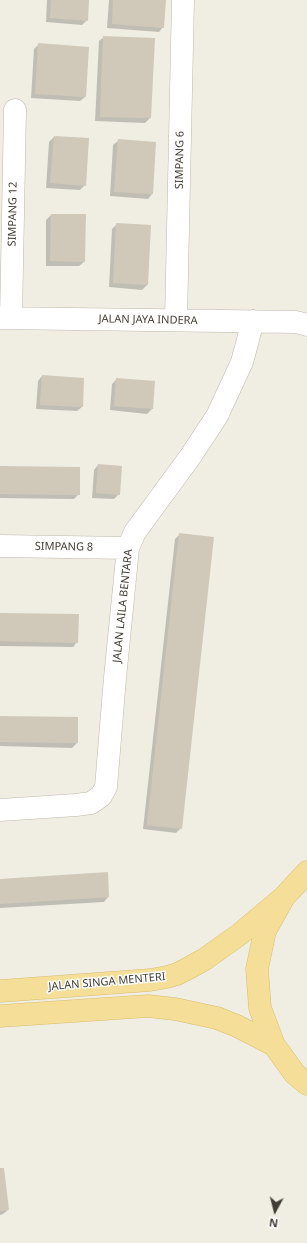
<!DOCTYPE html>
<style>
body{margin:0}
#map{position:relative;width:307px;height:1243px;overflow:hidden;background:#f0ede3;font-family:"Noto Sans",sans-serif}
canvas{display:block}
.north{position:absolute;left:255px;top:1191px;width:40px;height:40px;-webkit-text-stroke:3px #fff;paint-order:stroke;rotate:187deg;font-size:11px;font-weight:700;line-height:16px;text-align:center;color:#413d34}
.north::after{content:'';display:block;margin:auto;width:14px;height:18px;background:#413d34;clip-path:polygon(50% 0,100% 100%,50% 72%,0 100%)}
</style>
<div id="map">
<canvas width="307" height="1243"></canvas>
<div class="north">N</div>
</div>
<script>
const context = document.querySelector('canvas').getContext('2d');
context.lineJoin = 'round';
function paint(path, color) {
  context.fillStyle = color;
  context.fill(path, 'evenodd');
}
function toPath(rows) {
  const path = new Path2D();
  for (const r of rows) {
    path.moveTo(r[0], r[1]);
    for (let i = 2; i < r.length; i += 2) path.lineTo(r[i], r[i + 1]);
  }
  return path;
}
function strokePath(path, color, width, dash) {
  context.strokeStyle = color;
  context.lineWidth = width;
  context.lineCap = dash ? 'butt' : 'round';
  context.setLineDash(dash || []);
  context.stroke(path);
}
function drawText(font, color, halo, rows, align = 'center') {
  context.font = font + ' "Noto Sans",sans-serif';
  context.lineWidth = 3;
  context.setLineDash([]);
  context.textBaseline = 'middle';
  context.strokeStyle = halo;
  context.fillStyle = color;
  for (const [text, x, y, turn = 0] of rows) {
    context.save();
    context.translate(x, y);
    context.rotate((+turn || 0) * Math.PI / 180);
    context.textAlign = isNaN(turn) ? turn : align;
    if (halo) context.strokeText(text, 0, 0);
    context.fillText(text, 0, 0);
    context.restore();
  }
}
const shadow = toPath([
 [47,0,88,0,87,20,82,25,46,22],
 [109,0,165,0,163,27,159,32,107,28],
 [104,37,154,39,150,118,145,123,95,121,99,41],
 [39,44,85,97,80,101,31,98,34,49],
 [54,137,85,185,80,190,46,188,49,142],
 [118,141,155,143,152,194,148,199,110,196,113,145],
 [51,215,84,262,79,266,46,266,46,220],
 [117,224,147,285,142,290,109,287,112,229],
 [42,376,82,407,77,411,36,409,38,381],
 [117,379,154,382,152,409,147,414,110,410,112,384],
 [98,465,119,494,114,499,92,498,94,470],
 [0,467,79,494,74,499,0,498],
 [180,534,181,828,176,833,143,829,175,539],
 [0,614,77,642,73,647,0,646],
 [0,717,77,718,77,743,72,748,0,746],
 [0,880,108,897,104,902,0,908],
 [0,1169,8,1210,3,1214,0,1215]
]);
const building = toPath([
 [51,0,89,0,88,21,50,18],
 [113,0,166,0,164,28,112,24],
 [103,36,155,38,151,118,100,117],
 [38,43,89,47,86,97,35,94],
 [54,136,89,138,86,186,50,183],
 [118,139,156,142,153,194,114,192],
 [51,214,86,214,85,262,50,261],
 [116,223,151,225,148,285,113,283],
 [42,375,84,378,83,407,40,405],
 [116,378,155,381,153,409,114,406],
 [98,464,122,466,120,495,96,493],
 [0,466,80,467,80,495,0,494],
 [179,533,214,537,182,829,147,825],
 [0,613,79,614,78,643,0,641],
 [0,716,78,717,78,743,0,742],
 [108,872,109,897,0,904,0,879],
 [0,1168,4,1168,9,1210,0,1211]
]);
const street = toPath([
 [0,318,296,322,307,325],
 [11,318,15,110],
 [176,320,183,0],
 [0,546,128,548],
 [0,810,76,805,91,803,101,796,106,787,115,678,128,548,135,532,190,457,217,416,242,362,253,321]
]);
const primary = toPath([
 [307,872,284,897,265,931,257,969,260,1008,274,1045,295,1074,307,1084],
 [0,991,150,980,167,977,177,974,187,969,205,959,240,934,284,897],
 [0,1016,148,1006,175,1009,217,1018,237,1026,274,1045]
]);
const streetNames = [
 ["SIMPANG 6",180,160,-89],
 ["SIMPANG 12",13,214,-89],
 ["JALAN JAYA INDERA",148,320,1],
 ["SIMPANG 8",64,547,1],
 ["JALAN LAILA BENTARA",123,606,-84],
 ["JALAN SINGA MENTERI",107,982,-5]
];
paint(shadow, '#0003');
paint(building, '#d0c9ba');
strokePath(street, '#bdb8aa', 23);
strokePath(primary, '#d8bd6a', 23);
strokePath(street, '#fff', 22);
strokePath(primary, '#f5df98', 22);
drawText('11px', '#413d34', '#fff', streetNames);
</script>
